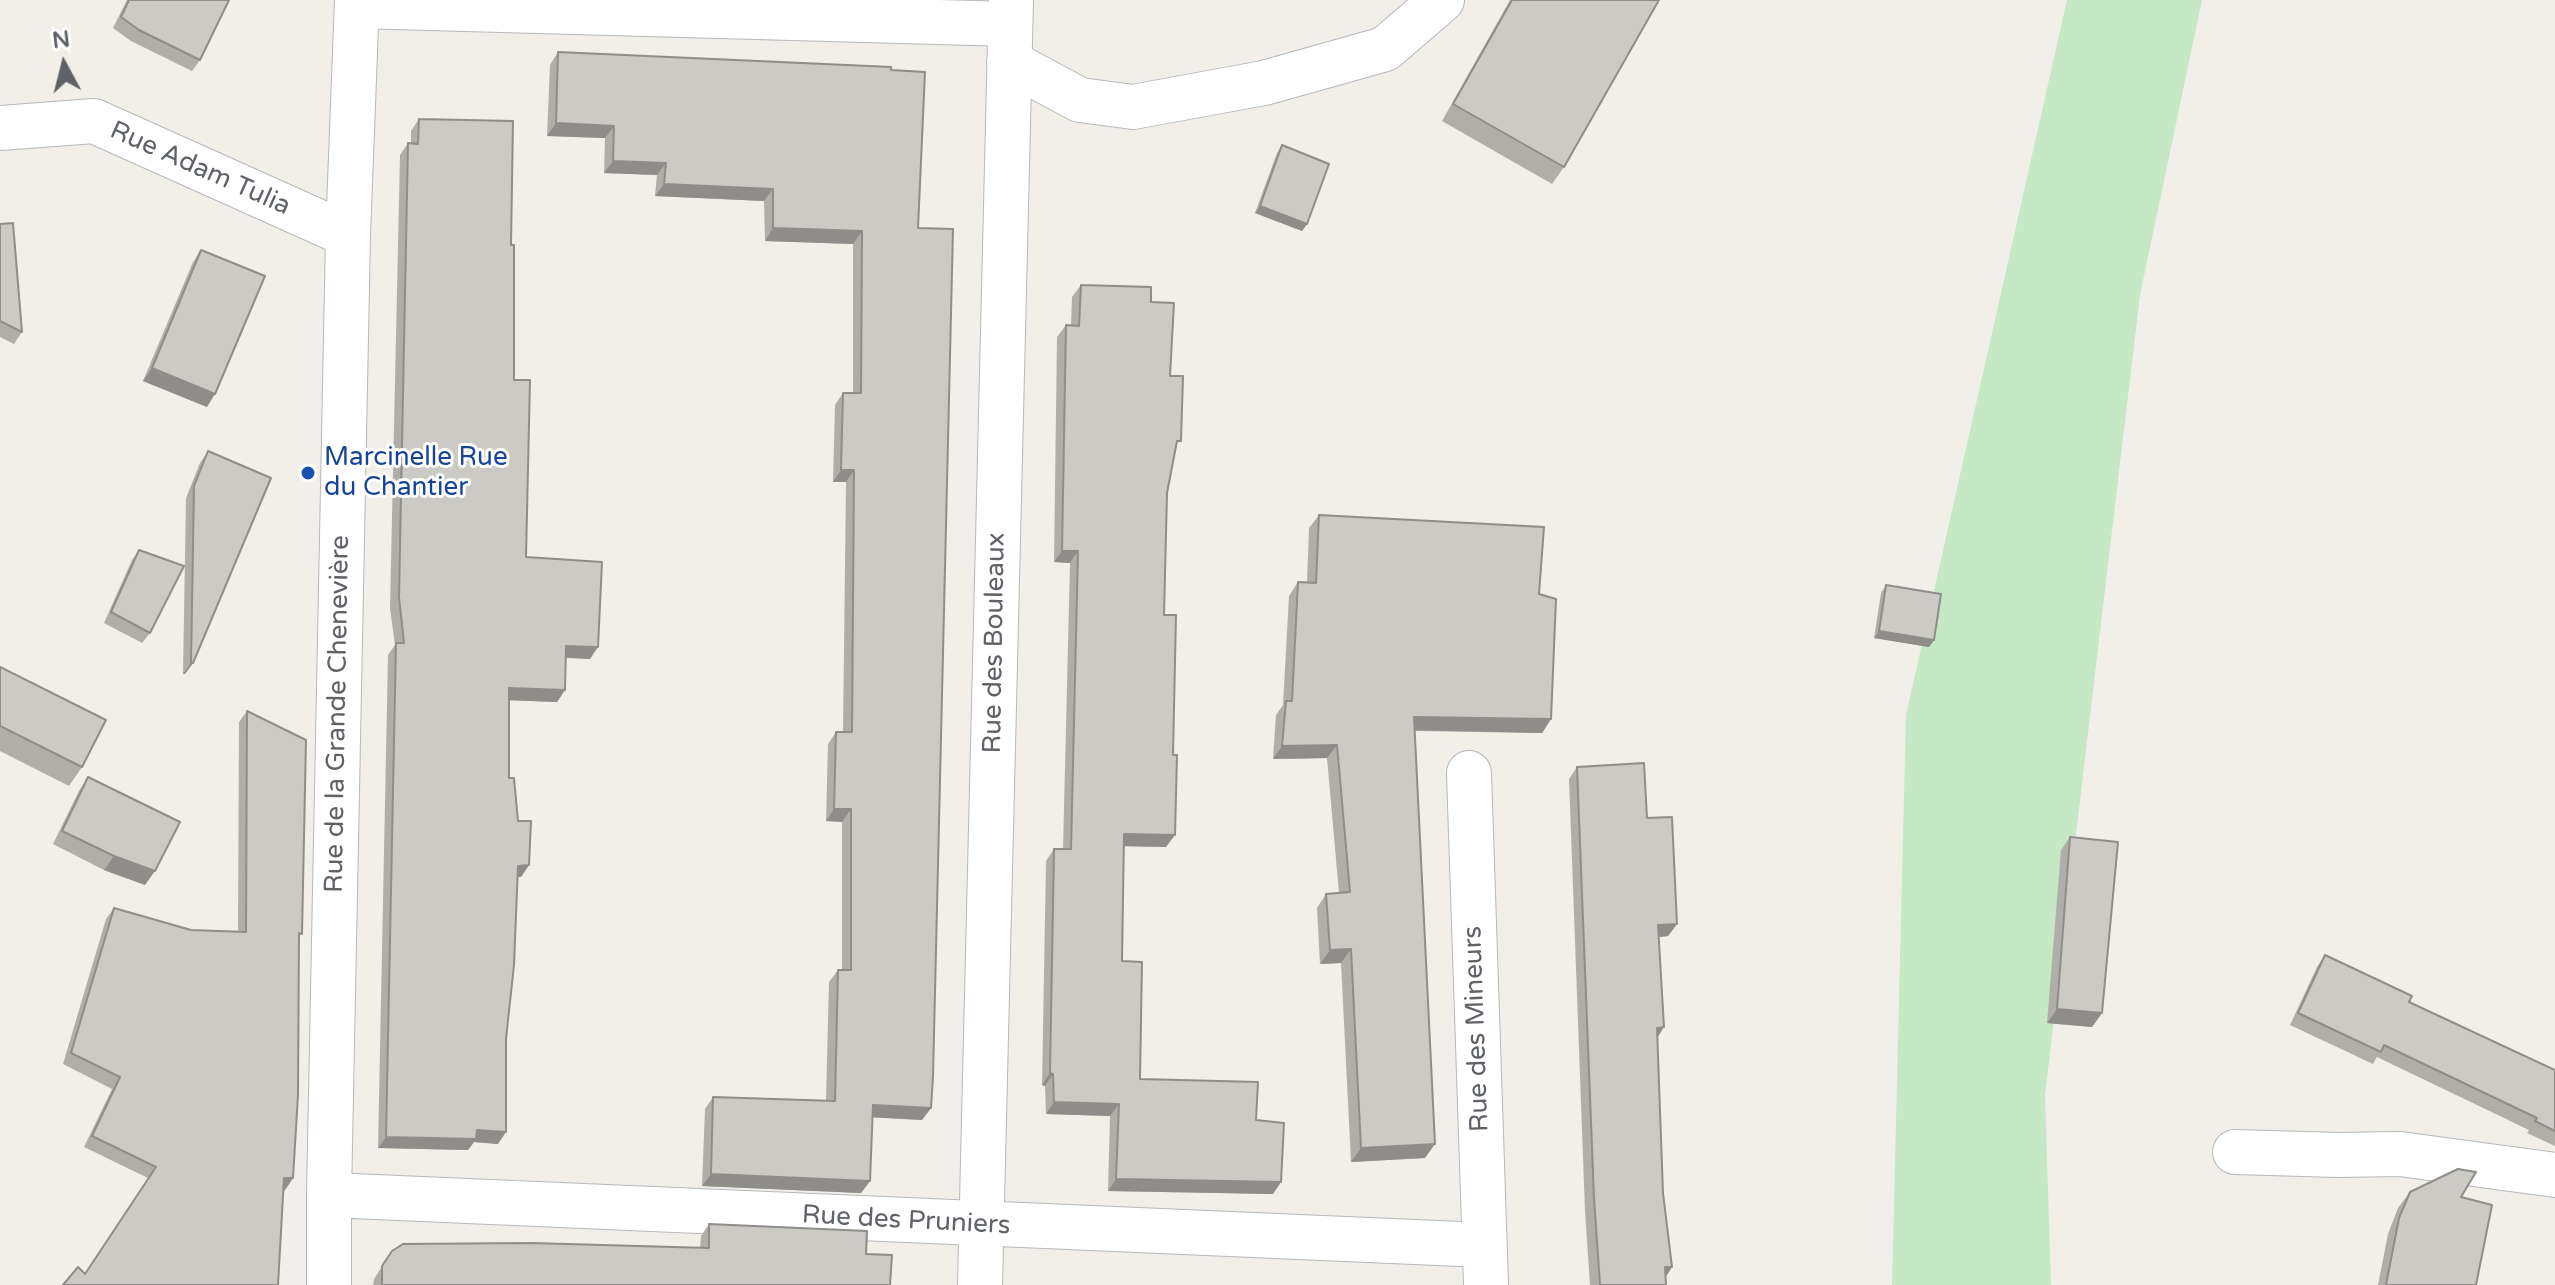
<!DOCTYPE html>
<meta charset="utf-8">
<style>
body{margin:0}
#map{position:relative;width:2555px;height:1285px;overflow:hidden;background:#f1efe8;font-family:"Varela Round",sans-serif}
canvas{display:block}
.north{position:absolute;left:24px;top:24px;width:80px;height:80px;-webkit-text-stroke:6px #fff;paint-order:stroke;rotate:353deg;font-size:22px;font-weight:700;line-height:32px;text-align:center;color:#5f6368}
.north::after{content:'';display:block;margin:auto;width:28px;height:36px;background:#5f6368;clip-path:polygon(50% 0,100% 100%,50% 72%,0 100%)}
</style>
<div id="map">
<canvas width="2555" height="1285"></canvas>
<div class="north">N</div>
</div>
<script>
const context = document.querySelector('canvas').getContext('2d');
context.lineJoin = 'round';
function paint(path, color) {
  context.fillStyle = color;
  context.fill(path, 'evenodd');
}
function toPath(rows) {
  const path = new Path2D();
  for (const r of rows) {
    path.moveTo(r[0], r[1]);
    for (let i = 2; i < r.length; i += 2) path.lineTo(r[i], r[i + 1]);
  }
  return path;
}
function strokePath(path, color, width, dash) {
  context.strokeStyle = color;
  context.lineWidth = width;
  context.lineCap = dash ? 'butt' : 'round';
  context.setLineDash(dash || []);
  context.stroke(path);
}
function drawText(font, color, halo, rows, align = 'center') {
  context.font = font + ' "Varela Round",sans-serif';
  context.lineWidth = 6;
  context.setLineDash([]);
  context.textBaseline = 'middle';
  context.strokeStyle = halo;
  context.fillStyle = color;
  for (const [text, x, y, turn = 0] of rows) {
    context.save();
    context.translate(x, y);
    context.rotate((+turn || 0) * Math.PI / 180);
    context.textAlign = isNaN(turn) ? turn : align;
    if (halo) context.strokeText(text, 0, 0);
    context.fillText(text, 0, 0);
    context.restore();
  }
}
const green = toPath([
 [2067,0,2202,0,2140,295,2045,1095,2051,1285,1892,1285,1906,715]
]);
const minor = toPath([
 [357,6,1010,24],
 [1009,62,1080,100,1133,107,1264,83,1385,49,1442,0],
 [0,128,94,121,348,235],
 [1469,773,1486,1285],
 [2235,1152,2338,1155,2400,1154,2555,1175],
 [329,1195,1484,1245],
 [329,1285,329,1195,348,235,357,0],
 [980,1285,1011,0]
]);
const wall = toPath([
 [127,0,229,0,200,60,192,71,131,41,113,28],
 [1510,0,1659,0,1564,167,1552,184,1442,121],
 [558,52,891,70,918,228,931,1108,922,1120,873,1117,870,1181,861,1193,702,1186,705,1109,713,1097,826,1100,829,982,838,970,842,970,842,822,826,821,828,744,836,732,843,732,846,482,833,482,835,405,843,393,853,393,853,244,765,241,764,201,655,196,657,175,604,173,605,138,547,136,550,65],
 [419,119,511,245,514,380,526,557,590,659,565,658,565,690,557,702,509,700,509,778,518,821,529,865,521,877,518,877,498,1144,474,1142,468,1150,378,1148,388,655,395,645,390,608,400,155,408,143,411,143,411,131],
 [1282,145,1307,224,1302,231,1255,213,1277,153],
 [0,224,22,332,14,344,0,337],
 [201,250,207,407,143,381,193,262],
 [1081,285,1151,302,1170,376,1175,449,1167,493,1164,615,1166,847,1124,846,1122,961,1140,1079,1256,1120,1281,1182,1273,1194,1108,1191,1110,1116,1046,1114,1045,1086,1042,1085,1046,861,1054,849,1063,849,1070,563,1054,562,1057,337,1066,325,1071,326,1072,297],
 [208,451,193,663,185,674,183,674,186,498,200,463],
 [1319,515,1539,594,1551,719,1542,733,1415,731,1425,1158,1351,1162,1341,963,1320,964,1317,908,1326,894,1339,893,1327,758,1273,759,1276,715,1283,705,1289,596,1298,582,1307,582,1309,528],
 [139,550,150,633,142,643,104,623,132,560],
 [1886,585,1934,640,1929,647,1874,638,1881,593],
 [0,667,82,767,69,786,0,751],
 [247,711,299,938,293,1178,285,1190,148,1178,84,1147,112,1089,63,1064,106,919,114,908,191,930,238,932,239,722],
 [1577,767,1647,818,1677,924,1668,936,1659,937,1657,1037,1666,1285,1590,1285,1585,1211,1569,779],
 [88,777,145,885,104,870,53,844,79,791],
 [2070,837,2102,1013,2092,1027,2047,1023,2061,850],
 [2325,955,2409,1002,2555,1070,2555,1146,2527,1133,2529,1130,2377,1057,2373,1064,2290,1025,2317,967],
 [2410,1192,2461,1197,2476,1285,2378,1285,2388,1234,2398,1208],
 [709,1224,866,1254,890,1285,373,1285,374,1279,392,1251,700,1248,701,1236]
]);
const shadedWall = toPath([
 [556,123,614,126,605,138,547,136],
 [613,161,666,163,657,175,604,173],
 [664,184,773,189,764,201,655,196],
 [1260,206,1307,224,1302,231,1255,213],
 [773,228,862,231,853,244,765,241],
 [152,368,215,394,207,407,143,381],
 [841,470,854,470,846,482,833,482],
 [1062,551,1078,551,1070,563,1054,562],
 [1879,631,1934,640,1929,647,1874,638],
 [566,646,598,647,590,659,558,657],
 [191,663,193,663,185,674,183,674],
 [509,688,565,690,557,702,501,700],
 [1414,717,1551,719,1542,733,1405,730],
 [1337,745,1327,758,1273,759,1282,746],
 [834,809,851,809,842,822,826,821],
 [1124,834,1175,835,1166,847,1115,846],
 [114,856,155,871,145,885,104,870],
 [529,865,521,877,510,877,518,866],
 [1677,924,1668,936,1650,938,1658,925],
 [1351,949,1341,963,1320,964,1330,950],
 [2057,1009,2102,1013,2092,1027,2047,1023],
 [1664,1027,1656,1040,1657,1028],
 [1050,1073,1053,1074,1045,1086,1042,1085],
 [1054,1102,1119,1104,1110,1116,1046,1114],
 [873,1105,931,1108,922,1120,865,1117],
 [477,1130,506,1132,498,1144,474,1142,468,1150,378,1148,386,1137],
 [1435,1144,1425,1158,1351,1162,1361,1148],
 [711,1174,870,1181,861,1193,702,1186],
 [284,1178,293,1178,285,1190,276,1189],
 [1116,1179,1281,1182,1273,1194,1108,1191],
 [1665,1267,1672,1267,1664,1280]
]);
const building = toPath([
 [129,0,229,0,200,60,139,30,121,17,129,0],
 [1512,0,1659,0,1564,167,1453,104,1512,0],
 [558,52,891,67,891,70,925,72,918,228,953,229,933,1077,931,1108,873,1105,870,1181,711,1174,713,1097,835,1101,838,970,851,970,851,809,834,809,836,732,852,732,854,470,841,470,843,393,861,393,862,231,773,228,773,189,664,184,666,163,613,161,614,126,556,123,558,52],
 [419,119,513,121,511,245,514,245,514,380,530,380,526,557,602,562,598,647,566,646,565,690,509,688,509,778,514,778,518,821,531,821,529,865,518,866,514,965,506,1039,506,1132,477,1130,476,1139,386,1137,396,643,404,643,399,597,408,143,418,144,419,119],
 [1282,145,1329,164,1307,224,1260,206,1282,145],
 [13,223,22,332,0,321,0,224,13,223],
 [201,250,265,276,215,394,152,368,201,250],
 [1081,285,1151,287,1151,302,1174,303,1170,376,1183,376,1181,441,1177,441,1167,493,1164,615,1176,615,1173,755,1177,755,1175,835,1124,834,1122,961,1142,962,1140,1079,1258,1082,1256,1120,1284,1123,1281,1182,1116,1179,1119,1104,1054,1102,1053,1074,1050,1073,1054,849,1071,849,1078,551,1062,551,1066,325,1079,326,1081,285],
 [208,451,271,478,193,663,191,663,194,486,208,451],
 [1319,515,1544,527,1539,594,1556,599,1551,719,1414,717,1435,1144,1361,1148,1351,949,1330,950,1326,894,1350,892,1337,745,1282,746,1286,701,1292,701,1298,582,1316,583,1319,515],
 [139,550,184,566,150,633,111,612,139,550],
 [1886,585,1941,594,1934,640,1879,631,1886,585],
 [0,667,106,720,82,767,0,726,0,667],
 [247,711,306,740,302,934,299,933,298,1095,293,1178,284,1178,278,1285,63,1285,78,1267,85,1274,156,1167,92,1136,120,1077,71,1053,114,908,191,930,246,932,247,711],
 [1644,763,1647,818,1672,817,1677,924,1658,925,1664,1027,1657,1028,1663,1193,1672,1267,1665,1267,1666,1285,1600,1285,1594,1198,1577,767,1644,763],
 [88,777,180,822,155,871,114,856,62,831,88,777],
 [2070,837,2118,842,2102,1013,2057,1009,2070,837],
 [2325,955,2412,996,2409,1002,2555,1070,2555,1131,2535,1121,2537,1118,2384,1045,2381,1052,2298,1013,2325,955],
 [2458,1169,2476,1172,2461,1197,2492,1205,2476,1285,2386,1285,2399,1218,2410,1192,2458,1169],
 [709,1224,867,1231,866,1254,892,1255,890,1285,382,1285,382,1266,392,1251,403,1244,531,1243,709,1248,709,1224]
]);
const markers = [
 [308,473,8,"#1a4fb4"]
];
const streetNames = [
 ["Rue Adam Tulia",200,169,24],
 ["Rue des Bouleaux",995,643,-89],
 ["Rue de la Grande Chenevière",338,714,-89],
 ["Rue des Mineurs",1477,1029,-92],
 ["Rue des Pruniers",906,1221,3]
];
const transitNames = [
 ["Marcinelle Rue",324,458],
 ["du Chantier",324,488]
];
paint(green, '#c5e8c5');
strokePath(minor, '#b5b8bc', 46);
strokePath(minor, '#fff', 44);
paint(wall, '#afaea9');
paint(shadedWall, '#8f8d8a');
paint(building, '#cccac5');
strokePath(building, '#8f8d8a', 2);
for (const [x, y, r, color] of markers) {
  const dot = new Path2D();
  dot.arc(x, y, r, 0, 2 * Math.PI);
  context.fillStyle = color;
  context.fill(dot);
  strokePath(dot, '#fff', 3);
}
drawText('26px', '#5f6368', '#fff', streetNames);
drawText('26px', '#164399', '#fff', transitNames, 'left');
</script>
